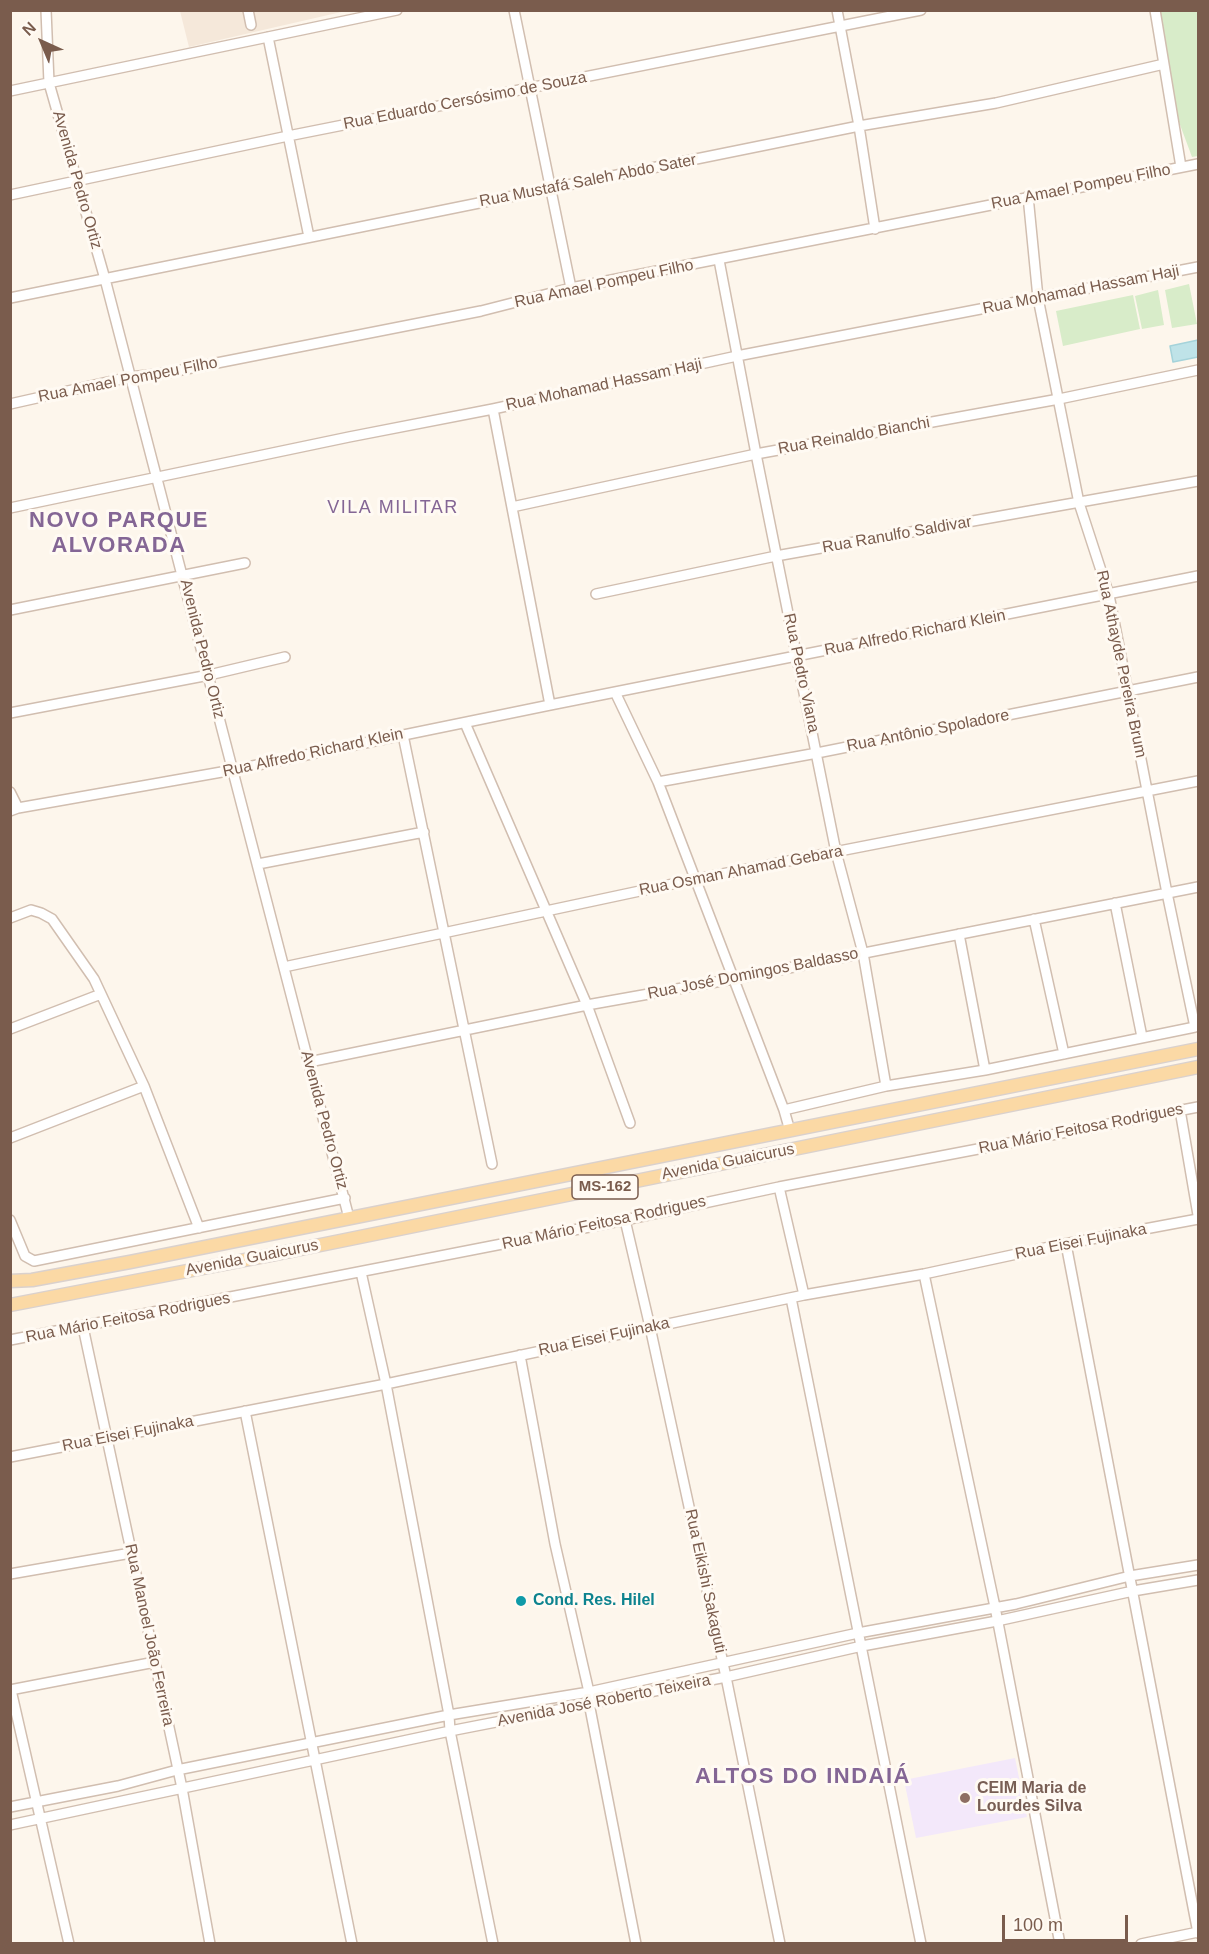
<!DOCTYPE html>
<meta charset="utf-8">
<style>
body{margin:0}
#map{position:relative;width:1209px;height:1954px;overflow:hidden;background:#fdf6ec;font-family:Arial,sans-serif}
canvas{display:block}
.frame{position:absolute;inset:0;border:12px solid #7a5c4d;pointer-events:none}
.north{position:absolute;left:12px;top:12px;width:60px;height:60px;-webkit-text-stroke:4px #fffaf3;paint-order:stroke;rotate:316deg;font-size:16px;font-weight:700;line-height:24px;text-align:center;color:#7a5c4d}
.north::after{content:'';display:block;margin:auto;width:21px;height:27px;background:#7a5c4d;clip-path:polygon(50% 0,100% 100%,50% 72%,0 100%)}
.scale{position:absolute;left:1002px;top:1915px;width:126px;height:27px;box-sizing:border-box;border:3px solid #7a5c4d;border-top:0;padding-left:8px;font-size:18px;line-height:21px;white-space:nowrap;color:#7a5c4d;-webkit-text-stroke:4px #fffaf3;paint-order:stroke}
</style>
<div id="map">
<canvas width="1209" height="1954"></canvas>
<div class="frame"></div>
<div class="north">N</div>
<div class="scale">100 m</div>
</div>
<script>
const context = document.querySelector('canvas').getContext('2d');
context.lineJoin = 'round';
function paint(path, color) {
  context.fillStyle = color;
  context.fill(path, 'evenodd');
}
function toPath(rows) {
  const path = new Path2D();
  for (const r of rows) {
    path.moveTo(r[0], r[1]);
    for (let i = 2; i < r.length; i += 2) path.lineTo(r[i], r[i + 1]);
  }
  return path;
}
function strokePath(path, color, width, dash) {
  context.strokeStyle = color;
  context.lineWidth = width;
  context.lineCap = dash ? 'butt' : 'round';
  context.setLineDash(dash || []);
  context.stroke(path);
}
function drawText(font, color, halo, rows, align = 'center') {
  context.font = font + ' Arial,sans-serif';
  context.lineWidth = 6;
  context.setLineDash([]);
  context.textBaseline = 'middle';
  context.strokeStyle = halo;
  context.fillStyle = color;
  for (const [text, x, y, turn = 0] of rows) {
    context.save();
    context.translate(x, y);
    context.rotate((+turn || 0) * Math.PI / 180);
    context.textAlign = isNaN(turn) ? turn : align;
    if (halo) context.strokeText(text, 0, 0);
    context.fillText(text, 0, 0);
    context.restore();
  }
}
const residential = toPath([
 [350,10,189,47,180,11]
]);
const education = toPath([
 [1015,1758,1027,1817,916,1838,904,1780]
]);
const green = toPath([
 [1159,11,1198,11,1198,156,1192,157,1179,122],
 [1189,284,1197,324,1172,328,1165,290],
 [1158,290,1164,325,1142,329,1135,296],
 [1133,295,1140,329,1063,346,1056,311]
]);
const water = toPath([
 [1198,340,1198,357,1173,362,1170,346,1198,340]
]);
const minor = toPath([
 [46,10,49,83,105,279,349,1218],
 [248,10,251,25],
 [514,10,571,288],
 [837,10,859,126,875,229],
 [1155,10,1181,167],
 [268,37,309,237],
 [10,91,397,10],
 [10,195,288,136,921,10],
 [719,260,756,454,836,852,863,953,886,1086],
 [10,298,859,126,996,103,1164,64],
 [10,404,130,377,166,373,481,311,571,288,1198,164],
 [493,409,550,705],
 [512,507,756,454,1059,399,1198,370],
 [10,508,349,437,493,409,737,356,1198,267],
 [596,594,776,556,1198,481],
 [10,610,245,563],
 [615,692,658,782,784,1110,790,1131],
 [10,713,209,675,285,657],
 [465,723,587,1005,630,1123],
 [403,735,492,1164],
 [658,782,817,753,1198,677],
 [10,792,18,808],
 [10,811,18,808,233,770,550,705,1198,576],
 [258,864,424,832],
 [1115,903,1142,1037],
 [10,918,31,910,41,913,52,919,94,979,144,1086,199,1228],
 [1034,919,1064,1054],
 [959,934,985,1070],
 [284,967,696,879,1198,781],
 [10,1029,101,994],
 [309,1062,587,1005,733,979,1198,887],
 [784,1110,886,1086,985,1070,1195,1027,1167,893,1109,595,1079,503,1038,298,1028,196],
 [1180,1110,1198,1215],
 [10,1138,144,1086],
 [779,1187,804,1295],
 [10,1220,25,1256,34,1261,345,1198],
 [625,1220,650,1327,726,1677,780,1944],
 [1066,1244,1198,1933],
 [361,1272,386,1384,449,1715,450,1731,493,1944],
 [924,1274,995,1607,1060,1944],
 [791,1298,921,1944],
 [83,1327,182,1788,210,1944],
 [10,1340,625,1220,779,1187,1198,1107],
 [520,1355,555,1544,589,1692,589,1703,636,1944],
 [245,1411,352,1944],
 [10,1457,386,1384,804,1295,924,1274,1054,1246,1198,1219],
 [10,1574,131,1553],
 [10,1690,155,1662],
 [11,1690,69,1944],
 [10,1807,118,1786,177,1770,449,1715,589,1692,858,1633,1016,1604,1130,1576,1198,1565],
 [10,1825,450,1731,726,1677,862,1646,997,1621,1133,1591,1198,1580],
 [1141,1944,1198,1932]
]);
const major = toPath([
 [10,1281,32,1280,130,1262,1198,1049],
 [10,1305,276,1254,1198,1067]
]);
const markers = [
 [521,1601,6,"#0f9aa8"],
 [965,1798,6,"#8d6e63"]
];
const shields = [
 [605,1187,66]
];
const shieldNames = [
 ["MS-162",605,1187]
];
const streetNames = [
 ["Rua Eduardo Cersósimo de Souza",465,101,-11],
 ["Avenida Pedro Ortiz",77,180,74],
 ["Rua Mustafá Saleh Abdo Sater",588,181,-11],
 ["Rua Amael Pompeu Filho",1081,187,-11],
 ["Rua Amael Pompeu Filho",604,284,-12],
 ["Rua Mohamad Hassam Haji",1081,290,-11],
 ["Rua Amael Pompeu Filho",128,380,-11],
 ["Rua Mohamad Hassam Haji",604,385,-12],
 ["Rua Reinaldo Bianchi",854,436,-10],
 ["Rua Ranulfo Saldivar",897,535,-10],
 ["Rua Alfredo Richard Klein",915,633,-11],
 ["Avenida Pedro Ortiz",202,649,76],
 ["Rua Athayde Pereira Brum",1121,664,78],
 ["Rua Pedro Viana",801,673,78],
 ["Rua Antônio Spoladore",928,731,-11],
 ["Rua Alfredo Richard Klein",313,753,-12],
 ["Rua Osman Ahamad Gebara",741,871,-11],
 ["Rua José Domingos Baldasso",753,974,-11],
 ["Avenida Pedro Ortiz",324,1120,75],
 ["Rua Mário Feitosa Rodrigues",1081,1129,-11],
 ["Avenida Guaicurus",728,1162,-11],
 ["Rua Mário Feitosa Rodrigues",604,1223,-12],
 ["Rua Eisei Fujinaka",1081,1242,-11],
 ["Avenida Guaicurus",252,1258,-11],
 ["Rua Mário Feitosa Rodrigues",128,1318,-11],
 ["Rua Eisei Fujinaka",604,1337,-12],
 ["Rua Eisei Fujinaka",128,1434,-11],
 ["Rua Eikishi Sakaguti",705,1581,78],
 ["Rua Manoel João Ferreira",149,1635,78],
 ["Avenida José Roberto Teixeira",604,1701,-11]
];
const cultureNames = [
 ["Cond. Res. Hilel",533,1601]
];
const educationNames = [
 ["CEIM Maria de",977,1789],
 ["Lourdes Silva",977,1807]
];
const neighbourhoodNames = [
 ["VILA MILITAR",393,508]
];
const districtNames = [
 ["NOVO PARQUE",119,521],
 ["ALVORADA",119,546],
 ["ALTOS DO INDAIÁ",803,1777]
];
paint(residential, '#f5e8da');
paint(education, '#f3e8fa');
paint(green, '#d8ecc9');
paint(water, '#bfe3e8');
strokePath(water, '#a5d3da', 1.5);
strokePath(minor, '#d1beb0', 12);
strokePath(major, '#dad1cd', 15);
strokePath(minor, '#fff', 9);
strokePath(major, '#fbd9a5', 12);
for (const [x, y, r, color] of markers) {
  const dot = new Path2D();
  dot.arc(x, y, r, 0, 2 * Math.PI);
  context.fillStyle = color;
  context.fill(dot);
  strokePath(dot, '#fffaf3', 2);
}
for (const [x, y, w] of shields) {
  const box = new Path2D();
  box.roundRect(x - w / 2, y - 12, w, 24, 4.5);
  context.fillStyle = '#fffaf3';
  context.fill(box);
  strokePath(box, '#7a5c4d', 1.5);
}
drawText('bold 15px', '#7a5c4d', null, shieldNames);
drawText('16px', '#7a5c4d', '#fffaf3', streetNames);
drawText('bold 16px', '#0d838f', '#fffaf3', cultureNames, 'left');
drawText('bold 16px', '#785e54', '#fffaf3', educationNames, 'left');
context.letterSpacing = '1.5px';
drawText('18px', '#846695', '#fffaf3', neighbourhoodNames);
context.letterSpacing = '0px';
context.letterSpacing = '1.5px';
drawText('bold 22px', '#846695', '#fffaf3', districtNames);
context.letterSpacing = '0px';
</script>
